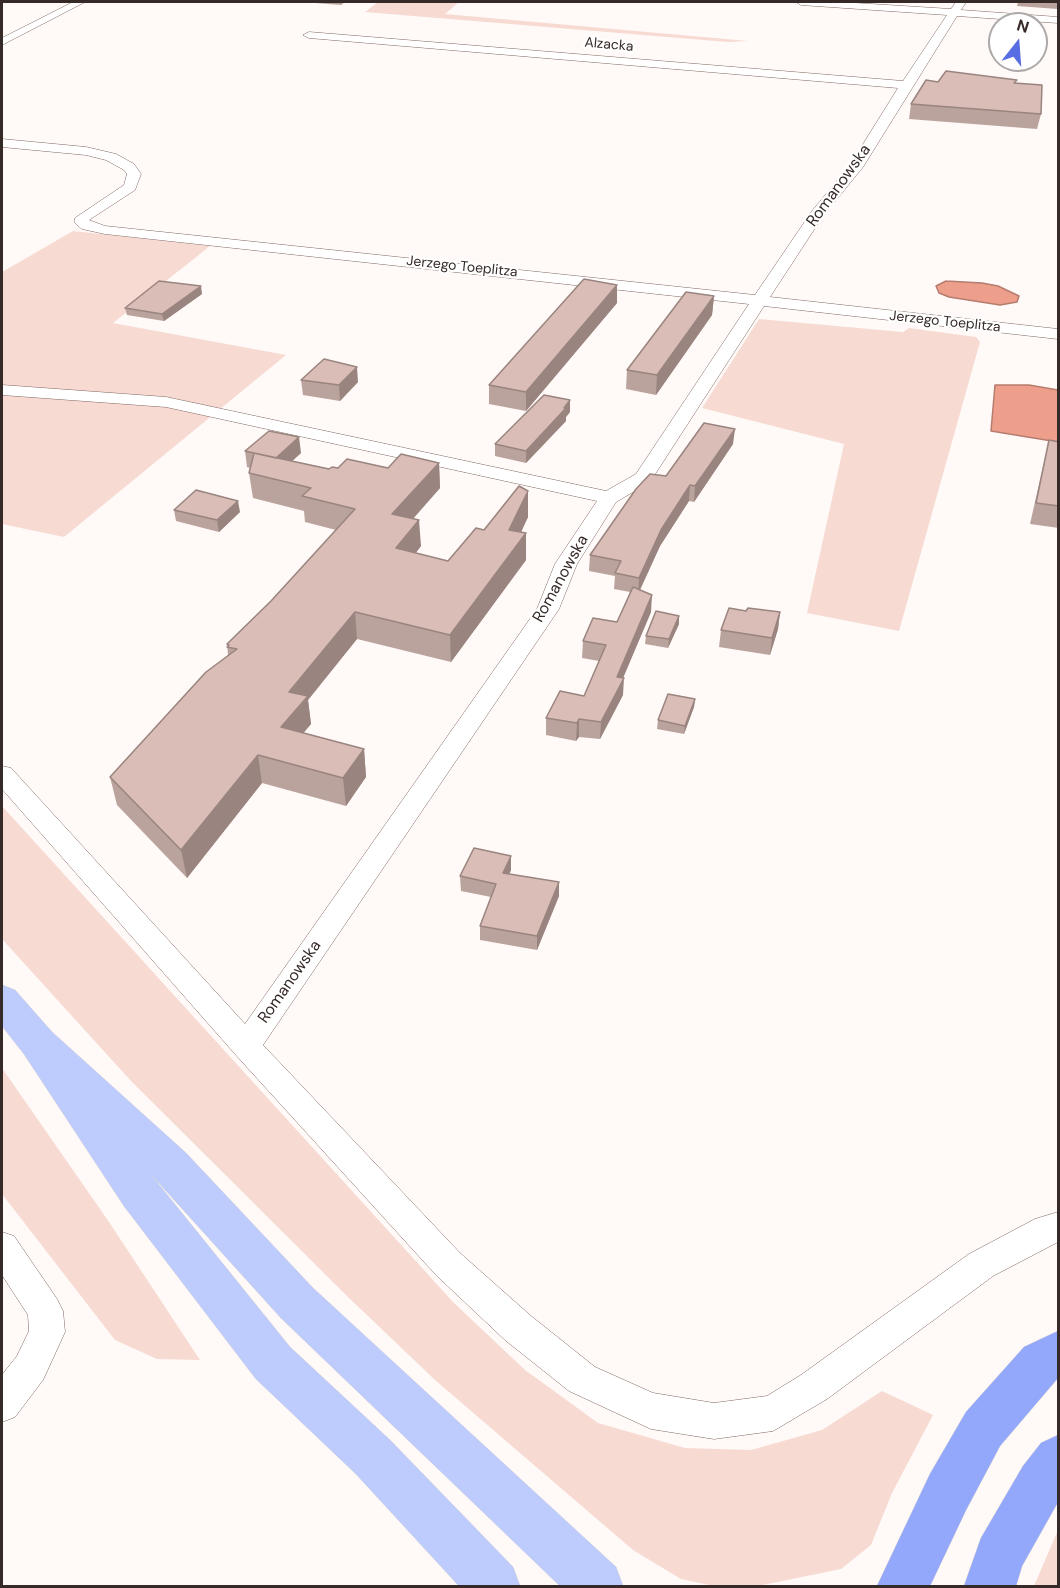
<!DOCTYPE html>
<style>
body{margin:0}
#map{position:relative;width:1060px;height:1588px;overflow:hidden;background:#fff9f7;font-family:"DM Sans",sans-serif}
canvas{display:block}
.frame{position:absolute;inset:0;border:3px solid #352a27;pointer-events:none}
.north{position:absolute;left:988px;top:12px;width:60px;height:60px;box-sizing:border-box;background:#fff;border:2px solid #aeaaa9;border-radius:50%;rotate:17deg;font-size:16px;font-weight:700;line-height:24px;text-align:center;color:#352a27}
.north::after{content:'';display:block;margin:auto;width:21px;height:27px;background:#596de3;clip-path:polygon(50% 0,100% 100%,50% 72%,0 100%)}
</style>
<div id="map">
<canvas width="1060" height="1588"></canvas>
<div class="frame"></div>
<div class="north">N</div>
</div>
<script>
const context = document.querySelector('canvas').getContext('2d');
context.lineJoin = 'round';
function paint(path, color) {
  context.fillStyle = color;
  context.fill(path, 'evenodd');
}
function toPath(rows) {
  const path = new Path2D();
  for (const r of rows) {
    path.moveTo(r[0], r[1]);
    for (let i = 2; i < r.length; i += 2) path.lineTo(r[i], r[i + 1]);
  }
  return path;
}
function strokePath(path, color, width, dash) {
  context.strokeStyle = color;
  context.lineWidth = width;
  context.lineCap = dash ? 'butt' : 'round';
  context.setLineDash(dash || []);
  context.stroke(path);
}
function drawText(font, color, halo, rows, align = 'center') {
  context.font = font + ' "DM Sans",sans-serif';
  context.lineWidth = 4.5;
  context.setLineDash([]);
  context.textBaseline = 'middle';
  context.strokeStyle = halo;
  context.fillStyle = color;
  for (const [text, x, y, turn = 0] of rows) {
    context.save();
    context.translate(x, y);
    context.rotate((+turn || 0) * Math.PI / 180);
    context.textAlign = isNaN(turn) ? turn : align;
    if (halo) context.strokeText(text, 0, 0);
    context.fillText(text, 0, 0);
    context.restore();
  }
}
const green = toPath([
 [378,2,459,2,445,14,748,41,728,42,365,12],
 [73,231,210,246,113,323,286,355,64,537,2,524,2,272],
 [759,319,903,332,909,328,976,337,980,342,899,631,807,613,844,444,702,408],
 [2,806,453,1302,525,1370,598,1423,685,1448,751,1450,822,1430,882,1391,933,1415,892,1493,871,1545,841,1569,758,1586,714,1586,681,1579,633,1550,435,1380,348,1297,131,1081,2,939],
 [2,1068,109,1222,200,1360,157,1359,115,1340,2,1194],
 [1058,1530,1058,1586,1034,1586]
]);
const water = toPath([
 [946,281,982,283,998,286,1019,296,1017,302,1000,305,949,297,939,293,936,286,946,281],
 [995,385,1029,385,1058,390,1058,442,991,431,995,385]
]);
const minor = toPath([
 [73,2,85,2,2,45,2,38,73,2],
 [796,2,839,2,951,9,956,2,966,2,961,10,1058,17,1058,23,957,16,863,167,823,216,770,297,1058,329,1058,339,764,306,650,482,616,502,577,564,559,609,263,1045,460,1253,531,1316,595,1367,653,1393,714,1403,767,1396,801,1375,969,1254,1035,1219,1058,1212,1058,1242,993,1276,827,1399,773,1431,714,1439,651,1429,569,1391,505,1340,436,1275,235,1054,2,789,2,766,11,768,245,1024,537,609,555,564,597,501,166,407,2,395,2,385,166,397,606,491,636,474,749,304,105,234,82,229,75,223,75,218,124,185,127,174,124,170,106,160,86,155,2,147,2,139,86,147,116,154,134,164,141,174,135,190,89,220,105,226,755,295,812,211,850,165,898,88,309,38,303,35,309,32,903,81,947,15,801,5,796,2],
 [2,1232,14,1236,57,1299,63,1311,65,1332,43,1380,15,1417,2,1422,2,1375,17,1356,29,1331,28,1315,2,1275,2,1232]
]);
const primary = toPath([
 [2,985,15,990,52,1032,186,1153,313,1288,616,1567,623,1586,560,1586,281,1318,148,1171,290,1347,390,1440,513,1567,520,1586,459,1586,356,1474,256,1379,124,1206,24,1054,2,1026,2,985]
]);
const motorway = toPath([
 [1058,1331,1058,1378,1000,1446,966,1510,930,1586,877,1586,930,1474,966,1412,1024,1347,1058,1331],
 [1058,1435,1058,1502,1022,1566,1016,1586,964,1586,981,1538,1023,1466,1041,1443,1058,1435]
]);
const wall = toPath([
 [302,2,345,2,341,5],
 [1018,2,1059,2,1059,8,1058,9,1017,6],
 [938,82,1017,83,1041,114,1037,129,909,119,911,104],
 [202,294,164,321,127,315,125,308],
 [714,296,712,315,656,395,626,389,627,370],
 [617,303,526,411,489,404,489,385],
 [301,380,358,382,340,401,303,395],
 [570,412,566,417,566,421,526,463,495,456,495,444],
 [1049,440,1059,442,1059,528,1030,524],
 [733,444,694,502,689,501,660,546,640,590,651,612,623,678,623,695,600,739,579,737,576,741,546,735,546,718,584,696,599,661,582,658,583,641,617,622,630,592,614,589,615,576,589,571,590,555,666,476],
 [245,451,301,453,292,461,329,469,338,468,388,468,439,463,440,488,413,519,421,546,416,553,448,561,528,491,528,517,521,532,526,560,451,662,357,639,308,700,311,724,303,733,364,749,366,777,346,806,262,783,187,878,117,805,110,777,228,655,227,644,271,601,336,530,305,522,304,511,253,498,249,473,250,468,247,467],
 [174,510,240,512,219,532,176,521],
 [746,611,780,612,778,629,770,655,719,647,721,630],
 [679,616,679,624,668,648,645,644,646,636],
 [695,699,694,707,684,734,657,729,658,720],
 [511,870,509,874,559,896,537,950,480,940,480,926,491,897,461,891,460,876]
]);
const shadedWall = toPath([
 [617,285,617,303,526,411,526,392],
 [201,286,202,294,164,321,162,314],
 [714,296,712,315,656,395,657,375],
 [357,367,358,382,340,401,339,385],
 [570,400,570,412,566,417,566,421,526,463,526,451],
 [735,429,733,444,694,502,695,486],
 [299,437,301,453,277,475,275,459],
 [439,463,440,488,394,540,392,514],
 [690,485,689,501,660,546,638,594,639,578,661,530],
 [528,491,528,517,511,554,526,533,526,560,451,662,450,635,509,530],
 [238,501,240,512,219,532,217,520],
 [419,520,421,546,398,575,396,548],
 [652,595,651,612,620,685,624,678,623,695,600,739,601,722,617,677],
 [355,612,357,639,308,700,311,724,285,755,281,727,289,692],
 [780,612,778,629,770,655,772,638],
 [679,616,679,624,668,648,669,639],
 [695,699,694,707,684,734,685,726],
 [579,719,579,737,576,741,577,723],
 [364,749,366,777,346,806,343,778],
 [258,755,262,783,187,878,181,850],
 [511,856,511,870,504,887,503,873],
 [559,882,559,896,537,950,537,936]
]);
const building = toPath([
 [946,71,1017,80,1014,83,1042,85,1041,114,911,104,926,80,938,82,946,71],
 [584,279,617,285,526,392,489,385,584,279],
 [159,281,201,286,162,314,125,308,159,281],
 [686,292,714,296,657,375,627,370,686,292],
 [324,359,357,367,339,385,301,380,324,359],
 [544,395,570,400,564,408,566,408,526,451,495,444,544,395],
 [704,423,735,429,695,486,690,485,661,530,639,578,615,573,621,561,590,555,636,489,650,474,666,476,704,423],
 [269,431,299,437,276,458,245,451,269,431],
 [1049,440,1059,442,1059,506,1036,503,1049,440],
 [254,453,329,469,332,467,338,468,347,459,388,468,401,454,439,463,392,514,419,520,396,548,448,561,476,528,484,530,519,486,528,491,509,530,526,533,450,635,355,612,289,692,308,696,281,727,364,749,343,778,258,755,181,850,110,777,206,672,237,649,227,647,229,645,227,644,271,601,355,509,302,496,311,488,249,473,254,453],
 [196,490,238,501,217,520,174,510,196,490],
 [633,587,652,595,617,677,624,678,601,722,579,719,577,723,546,718,560,691,584,696,606,645,583,641,593,618,617,622,633,587],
 [729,608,746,611,748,608,780,612,772,638,721,630,729,608],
 [656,611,679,616,669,639,646,636,656,611],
 [668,694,695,699,685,726,658,720,668,694],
 [474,848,511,856,503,873,559,882,537,936,480,926,496,884,460,876,474,848]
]);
const farStreetnames = [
 ["Alzacka",609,45,5],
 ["Jerzego Toeplitza",462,267,6],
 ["Jerzego Toeplitza",945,322,6]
];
const streetNames = [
 ["Romanowska",839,186,-54],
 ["Romanowska",561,579,-61],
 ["Romanowska",290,982,-55]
];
paint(green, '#f7dbd3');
paint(water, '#ed9f8c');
strokePath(water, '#b67c6e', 1.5);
strokePath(minor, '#816862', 1);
strokePath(primary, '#d7d4d4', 1);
strokePath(motorway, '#d7d4d4', 1);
paint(minor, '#fff');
paint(primary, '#becbfd');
paint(motorway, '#93a8fb');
paint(wall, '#bba39d');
paint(shadedWall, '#99847f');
paint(building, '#dabdb6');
strokePath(building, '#99847f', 1.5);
drawText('14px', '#352a27', '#fff', farStreetnames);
drawText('16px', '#352a27', '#fff', streetNames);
</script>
